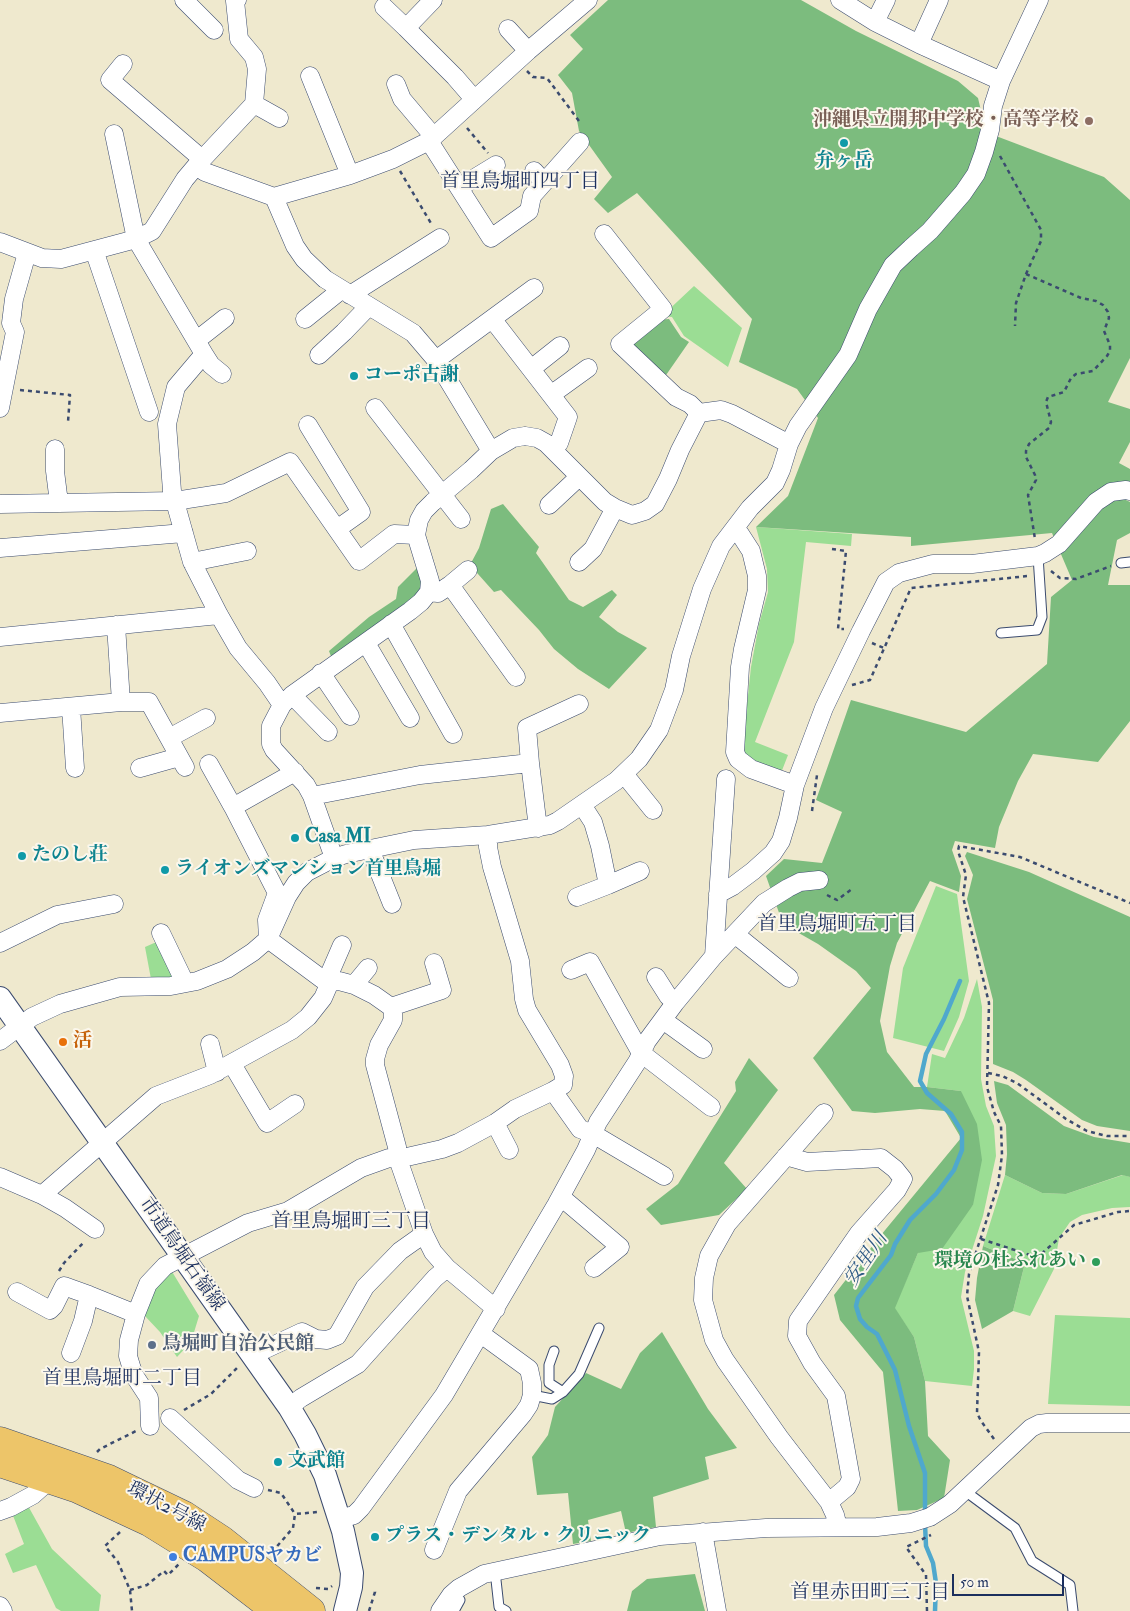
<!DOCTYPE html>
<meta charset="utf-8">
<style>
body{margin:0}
#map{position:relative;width:1130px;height:1611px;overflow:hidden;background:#efe9ce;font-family:"IM FELL Double Pica",serif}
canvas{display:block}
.scale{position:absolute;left:952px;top:1574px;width:112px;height:22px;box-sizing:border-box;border:2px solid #1b2f5e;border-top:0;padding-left:6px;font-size:15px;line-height:18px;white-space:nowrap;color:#1b2f5e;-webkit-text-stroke:4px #fbf7ec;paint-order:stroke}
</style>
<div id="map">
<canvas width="1130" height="1611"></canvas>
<div class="scale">50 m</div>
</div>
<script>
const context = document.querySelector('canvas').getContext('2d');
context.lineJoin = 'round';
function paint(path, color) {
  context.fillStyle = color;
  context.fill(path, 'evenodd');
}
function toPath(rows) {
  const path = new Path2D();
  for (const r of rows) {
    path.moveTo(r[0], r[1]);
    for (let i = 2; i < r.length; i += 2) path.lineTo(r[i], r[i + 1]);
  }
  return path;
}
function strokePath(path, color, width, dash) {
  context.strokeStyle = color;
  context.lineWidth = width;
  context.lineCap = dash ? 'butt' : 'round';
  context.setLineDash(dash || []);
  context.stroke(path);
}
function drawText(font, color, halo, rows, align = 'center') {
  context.font = font + ' "IM FELL Double Pica","Noto Serif JP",serif';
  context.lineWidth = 4;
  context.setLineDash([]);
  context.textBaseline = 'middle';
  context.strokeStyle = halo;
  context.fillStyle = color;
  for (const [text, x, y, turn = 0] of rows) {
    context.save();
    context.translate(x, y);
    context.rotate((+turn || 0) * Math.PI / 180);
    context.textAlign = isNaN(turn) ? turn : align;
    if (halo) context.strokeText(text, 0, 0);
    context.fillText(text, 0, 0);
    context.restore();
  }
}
const green = toPath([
 [694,286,742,328,728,367,684,336,672,317,662,316],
 [756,527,852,534,851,546,806,542,794,642,755,742,788,755,781,773,755,763,744,753,744,733,751,667,759,624,768,592,767,569],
 [936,886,957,894,969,981,959,1017,944,1051,893,1038,903,968],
 [161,940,174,977,151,979,145,947],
 [977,979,982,1007,981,1079,986,1106,994,1126,996,1156,983,1216,965,1272,961,1297,974,1351,974,1369,972,1386,925,1381,914,1337,894,1308,918,1253,973,1205,961,1091,927,1087,932,1054,945,1058,964,1018],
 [1005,1175,1042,1193,1066,1194,1123,1175,1130,1177,1130,1207,1112,1208,1082,1215,1070,1222,1059,1238,1054,1269,1030,1316,1013,1311,1025,1263,983,1246],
 [171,1270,199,1316,191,1342,177,1357,160,1332,144,1315,158,1279],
 [1055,1315,1130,1318,1130,1406,1048,1404],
 [27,1504,52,1549,101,1595,99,1611,61,1611,56,1608,36,1565,13,1573,5,1554,24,1544,12,1513]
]);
const forest = toPath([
 [608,0,801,0,856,31,958,81,978,98,982,115,996,136,1104,177,1130,200,1130,358,1108,402,1130,409,1130,442,1119,463,1130,469,1130,496,1126,500,1130,502,1130,533,1117,540,1108,585,1130,585,1130,721,1098,762,1033,754,1018,781,999,827,995,848,955,841,952,850,961,876,959,892,930,881,897,943,890,966,880,1021,887,1052,914,1087,927,1087,961,1091,977,1124,982,1160,973,1205,942,1249,918,1253,895,1308,914,1337,925,1381,928,1436,950,1460,944,1498,917,1510,898,1511,883,1372,840,1320,834,1295,881,1235,961,1138,945,1111,920,1109,875,1113,852,1111,813,1058,871,988,856,971,818,944,783,924,766,876,784,859,822,863,842,812,816,800,851,700,966,732,1047,664,1051,597,1072,580,1052,533,911,546,911,537,756,527,788,496,818,418,797,389,739,362,752,319,637,193,608,213,594,199,612,177,579,131,572,93,558,75,583,49,570,35],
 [669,319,681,337,689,342,664,378,631,350,633,343,658,320],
 [503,504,539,547,536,553,569,600,583,607,612,590,617,595,599,617,618,632,647,648,609,689,578,669,554,649,539,630,501,590,494,592,470,565,479,548,491,509],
 [419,566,424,588,410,605,332,659,329,651,369,617,396,599,398,587],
 [967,852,1029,872,1130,917,1130,1131,1097,1126,1082,1120,1026,1080,1013,1072,993,1064,993,1000,967,899,973,875,965,856],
 [749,1058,778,1090,724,1163,747,1189,719,1215,661,1225,646,1209,678,1184,736,1091,735,1082],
 [994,1081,1008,1085,1064,1126,1094,1137,1130,1143,1130,1177,1122,1175,1066,1194,1042,1193,1005,1175,1007,1154,1006,1125,997,1103],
 [983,1246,1025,1263,1013,1311,982,1329,975,1300,977,1278],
 [662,1332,708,1409,737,1448,705,1457,709,1479,653,1497,656,1527,626,1533,621,1511,588,1520,591,1541,573,1544,568,1493,537,1495,532,1457,548,1435,555,1407,586,1373,621,1389,640,1353],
 [695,1574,705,1611,627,1611,632,1591,647,1579]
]);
const stream = toPath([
 [925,1513,925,1473,909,1426,895,1370,877,1334,867,1327,860,1319,856,1306,858,1298,891,1255,895,1244,910,1220,936,1194,954,1170,962,1150,962,1132,951,1114,927,1093,920,1081,926,1054,944,1019,960,981],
 [925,1524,926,1546,933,1563,936,1583,935,1611]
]);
const path = toPath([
 [527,71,533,77,547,78,579,121],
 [467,128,488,153],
 [1000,156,1041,230,1041,241,1026,274,1016,303,1015,326],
 [400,171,432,225],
 [506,177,519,187],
 [1026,274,1081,298,1096,301,1103,305,1108,312,1109,318,1104,331,1110,345,1110,351,1107,356,1093,371,1076,374,1071,378,1064,392,1048,397,1046,402,1051,422,1049,428,1029,444,1026,451,1026,457,1035,475,1036,480,1028,495,1035,539],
 [20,390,70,395,68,422],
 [832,549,846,551,838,629,844,629],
 [1051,571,1060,578,1076,579,1111,566],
 [872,643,884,648],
 [852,685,870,680,911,588,1028,576],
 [812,811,817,775],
 [827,895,837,900,852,889],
 [988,1073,1002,1076,1017,1083,1066,1119,1087,1131,1107,1136,1130,1136],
 [981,1239,1033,1256,1040,1255,1074,1225,1118,1212,1130,1211],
 [59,1271,64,1263,85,1241],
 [184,1410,211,1394,238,1367],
 [994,1439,981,1421,977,1413,979,1352,967,1296,969,1274,998,1185,1002,1155,1001,1126,994,1112,987,1087,989,1003,963,897,966,875,958,851,959,846,1020,857,1130,903],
 [97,1452,100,1449,136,1431],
 [268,1490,281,1493,295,1514],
 [120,1532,105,1546,118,1562,130,1590,132,1611],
 [272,1552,293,1528,295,1514,318,1512],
 [316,1588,328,1589,332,1586],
 [130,1590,147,1585,164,1571,168,1575,179,1564],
 [369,1611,375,1592,374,1588],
 [927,1611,926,1575,906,1547,931,1535]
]);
const service = toPath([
 [1121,563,1130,562],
 [1001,633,1037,630,1042,617,1038,556],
 [554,1351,549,1365,549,1383,563,1392],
 [532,1395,552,1399,563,1392,579,1374,599,1328],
 [965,1491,1015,1528,1032,1561,1070,1585,1073,1611],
 [495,1571,499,1607,506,1611],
 [451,1595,460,1600,454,1611]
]);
const minor = toPath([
 [184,0,214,30],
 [433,0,406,28,455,77,474,99],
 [840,0,875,22,919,44,1001,81],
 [384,7,406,28],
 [875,22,886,0],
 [508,29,528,51],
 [919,44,939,0],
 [123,64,110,80,202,159],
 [310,76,350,175],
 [396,84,402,99,434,137],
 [254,104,279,118],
 [114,134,136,239,204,354,176,387,167,424,172,491,192,562,219,615,238,648,267,683,282,705],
 [429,141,491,238,529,211,532,196,580,142],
 [196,166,254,104,257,69,254,57,239,39,235,1,237,0],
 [534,171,544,182],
 [460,187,496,165],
 [274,197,295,246,304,259,325,279,413,333,436,360,491,451],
 [604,234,663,309,620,344,676,397,690,404,699,413],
 [0,242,42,258,61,259,136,239,152,231,185,179,196,166,205,172,274,197,350,175,393,159,429,141,528,51,588,0],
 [94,250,149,412],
 [350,295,440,238],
 [305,319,341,290],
 [493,320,568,417,559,443,554,449],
 [197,340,225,318],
 [204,354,211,365,222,374],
 [319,355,344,332,369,306],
 [436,360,534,288],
 [531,369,560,346],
 [552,394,588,368],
 [0,408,15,332,11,323,14,299,27,253],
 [375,408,461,519],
 [308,425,361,512,337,529],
 [55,449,55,471,59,503],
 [0,504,175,501,226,493,290,462,359,561,394,534,416,535],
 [549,505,579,477],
 [734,529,740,534,751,551,757,576,757,590,743,649,740,667,735,752,738,759,751,769,795,785],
 [0,548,184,533],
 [192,562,247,551],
 [579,562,593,549,615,508],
 [450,585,468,570],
 [429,592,438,593,450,585,516,677],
 [391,624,453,734],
 [116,625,121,702,149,702,185,767],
 [0,637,219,615],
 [366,643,410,718],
 [321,673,350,716],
 [292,695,328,732],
 [71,707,75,768],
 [0,713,121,702],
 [169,738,206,718],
 [530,763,527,728,579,704],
 [209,764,233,807],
 [140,768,179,757],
 [295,772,233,807,277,893,267,920,268,939,322,979,330,982,339,981,354,985,374,995,391,1007,393,1012,393,1020,379,1045,375,1059,375,1065,397,1147,398,1159,424,1234,433,1252,447,1268,496,1309],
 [624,774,653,810],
 [312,796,420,775,530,763,538,828],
 [582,805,593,822,600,846,608,885,640,871],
 [370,849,392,904],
 [334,858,312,796,306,785,274,750,271,744,271,726,282,705,292,695,410,611,421,602,429,592,430,581,416,535,419,520,424,511,433,502,471,470,491,451,513,438,525,436,537,438,546,443,605,502,615,508,632,515,645,511,655,504,668,479,680,450,699,413,721,410,732,414,789,444],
 [718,894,733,886,753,871,773,853,781,841,788,818,795,785,824,708,861,631,886,582,899,573,933,564,972,564,1038,556,1045,553,1059,544,1096,502,1111,492,1126,490,1130,491],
 [577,897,608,885],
 [161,933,185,983],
 [736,935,789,978],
 [0,943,57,915,114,904],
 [714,956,726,779],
 [571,970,590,962,641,1053,711,1107],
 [656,977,668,996,675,1003],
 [354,985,368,968],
 [391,1007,442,990,434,963],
 [663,1020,703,1049],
 [0,1041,32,1017,60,1004,120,987,171,986,197,981,227,969,253,952,268,939,287,897,296,883,307,872,334,858,346,854,414,840,488,835,550,825,558,821,616,781,639,759,659,730,674,690,681,656,702,589,721,546,750,508,775,483,781,470,789,444,798,426,848,355,868,309,893,265,911,248,930,231,963,193,976,174,984,152,990,130,993,106,1001,81,1039,0],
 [210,1044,217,1072],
 [232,1064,267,1123,295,1104],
 [553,1091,580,1129,593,1134,664,1176],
 [824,1113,727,1224,709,1256,704,1278,703,1300,714,1340,725,1360,779,1437,829,1502,835,1515,838,1527],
 [495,1123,509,1150],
 [786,1156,807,1162,881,1158,895,1169,903,1179,897,1190,859,1233,798,1321,797,1336,812,1363,836,1396,851,1479,847,1487,829,1502],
 [0,1177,42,1195,156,1096,210,1075,292,1030,308,1017,323,998,330,982,329,975,342,945],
 [42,1195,65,1208,95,1229],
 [561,1197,620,1247,594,1268],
 [17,1292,50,1310,54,1306,64,1286,89,1295],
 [71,1353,83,1321,89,1295,136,1314],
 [253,1355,302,1332,316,1339,327,1340,337,1336,365,1287,400,1251,424,1234],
 [289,1407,301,1398,358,1364,435,1278,447,1268],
 [170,1418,238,1480,254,1488],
 [150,1426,149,1398,134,1375,131,1366,128,1356,129,1340,136,1314,148,1284,165,1266,248,1223,288,1211,361,1168,389,1158,398,1159,442,1149,458,1143,495,1123,515,1109,553,1091,563,1085,564,1076,560,1065,527,1010,524,999,520,961,492,867,488,847,488,835],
 [0,1511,11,1507,33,1495,51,1479],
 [340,1519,354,1515,361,1508,444,1395,556,1205,586,1150,598,1122,637,1062,647,1041,675,1003,714,956,764,903,788,888,800,882,819,880],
 [703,1532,717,1611],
 [434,1550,458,1491,523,1414,529,1405,532,1395,532,1383,529,1369,481,1334],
 [0,1606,3,1611],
 [440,1611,451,1595,459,1588,484,1574,660,1536,766,1528,877,1527,911,1523,930,1517,950,1504,1031,1428,1039,1424,1047,1423,1130,1423]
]);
const tertiary = toPath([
 [0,998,289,1407,305,1434,325,1475,343,1531,352,1573,351,1587,345,1611]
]);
const primary = toPath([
 [0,1441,109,1479,184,1515,222,1540,311,1611],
 [0,1463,78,1489,149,1522,207,1558,276,1611]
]);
const markers = [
 [1089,121,5,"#8d6e63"],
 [844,143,5,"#0f9aa8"],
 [354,376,5,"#0f9aa8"],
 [295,838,5,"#0f9aa8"],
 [22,856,5,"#0f9aa8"],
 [165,870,5,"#0f9aa8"],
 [63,1042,5,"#e8710a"],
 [1096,1262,5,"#2e9e5b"],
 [152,1345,5,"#5c6f8a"],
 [278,1462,5,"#0f9aa8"],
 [375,1537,5,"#0f9aa8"],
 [173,1557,5,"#3f7fe0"]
];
const educationNames = [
 ["沖縄県立開邦中学校・高等学校",1079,121]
];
const cultureNames = [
 ["弁ヶ岳",844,162,"center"],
 ["コーポ古謝",364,376],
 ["Casa MI",305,838],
 ["たのし荘",32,856],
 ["ライオンズマンション首里鳥堀",175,870],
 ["文武館",288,1462],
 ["プラス・デンタル・クリニック",385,1537]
];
const foodNames = [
 ["活",73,1042]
];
const streetNames = [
 ["市道鳥堀石嶺線",181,1255,55],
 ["環状2号線",166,1508,28]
];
const leisureNames = [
 ["環境の杜ふれあい",1086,1262]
];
const serviceNames = [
 ["鳥堀町自治公民館",162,1345]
];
const shopNames = [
 ["CAMPUSヤカビ",183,1557]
];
const neighbourhoodNames = [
 ["首里鳥堀町四丁目",520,183],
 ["首里鳥堀町五丁目",837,926],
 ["首里鳥堀町三丁目",351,1223],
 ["首里鳥堀町二丁目",122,1380],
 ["首里赤田町三丁目",870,1594]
];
const waterNames = [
 ["安里川",867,1260,-56]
];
paint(green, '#9bdd94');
paint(forest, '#7cbc7e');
strokePath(stream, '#4fa8cd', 4.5);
strokePath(service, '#3b4b6f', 11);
strokePath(minor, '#3b4b6f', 19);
strokePath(tertiary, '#3b4b6f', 24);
strokePath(primary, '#3b4b6f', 29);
strokePath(path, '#3b4b6f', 2.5, [4, 4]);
strokePath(service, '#fff', 9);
strokePath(minor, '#fff', 18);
strokePath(tertiary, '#fff', 22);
strokePath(primary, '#edc569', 28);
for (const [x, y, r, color] of markers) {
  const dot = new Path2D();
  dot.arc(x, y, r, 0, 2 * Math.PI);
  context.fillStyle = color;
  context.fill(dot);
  strokePath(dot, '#fbf7ec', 2);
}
drawText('bold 19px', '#785e54', '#fbf7ec', educationNames, 'right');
drawText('bold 19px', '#0d838f', '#fbf7ec', cultureNames, 'left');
drawText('bold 19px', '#c56008', '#fbf7ec', foodNames, 'left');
drawText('19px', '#1b2f5e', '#fbf7ec', streetNames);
drawText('bold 19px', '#27864d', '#fbf7ec', leisureNames, 'right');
drawText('bold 19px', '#4e5e75', '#fbf7ec', serviceNames, 'left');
drawText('bold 19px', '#366cbe', '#fbf7ec', shopNames, 'left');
drawText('20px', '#1b2f5e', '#fbf7ec', neighbourhoodNames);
drawText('italic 20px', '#2d5985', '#fbf7ec', waterNames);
</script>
